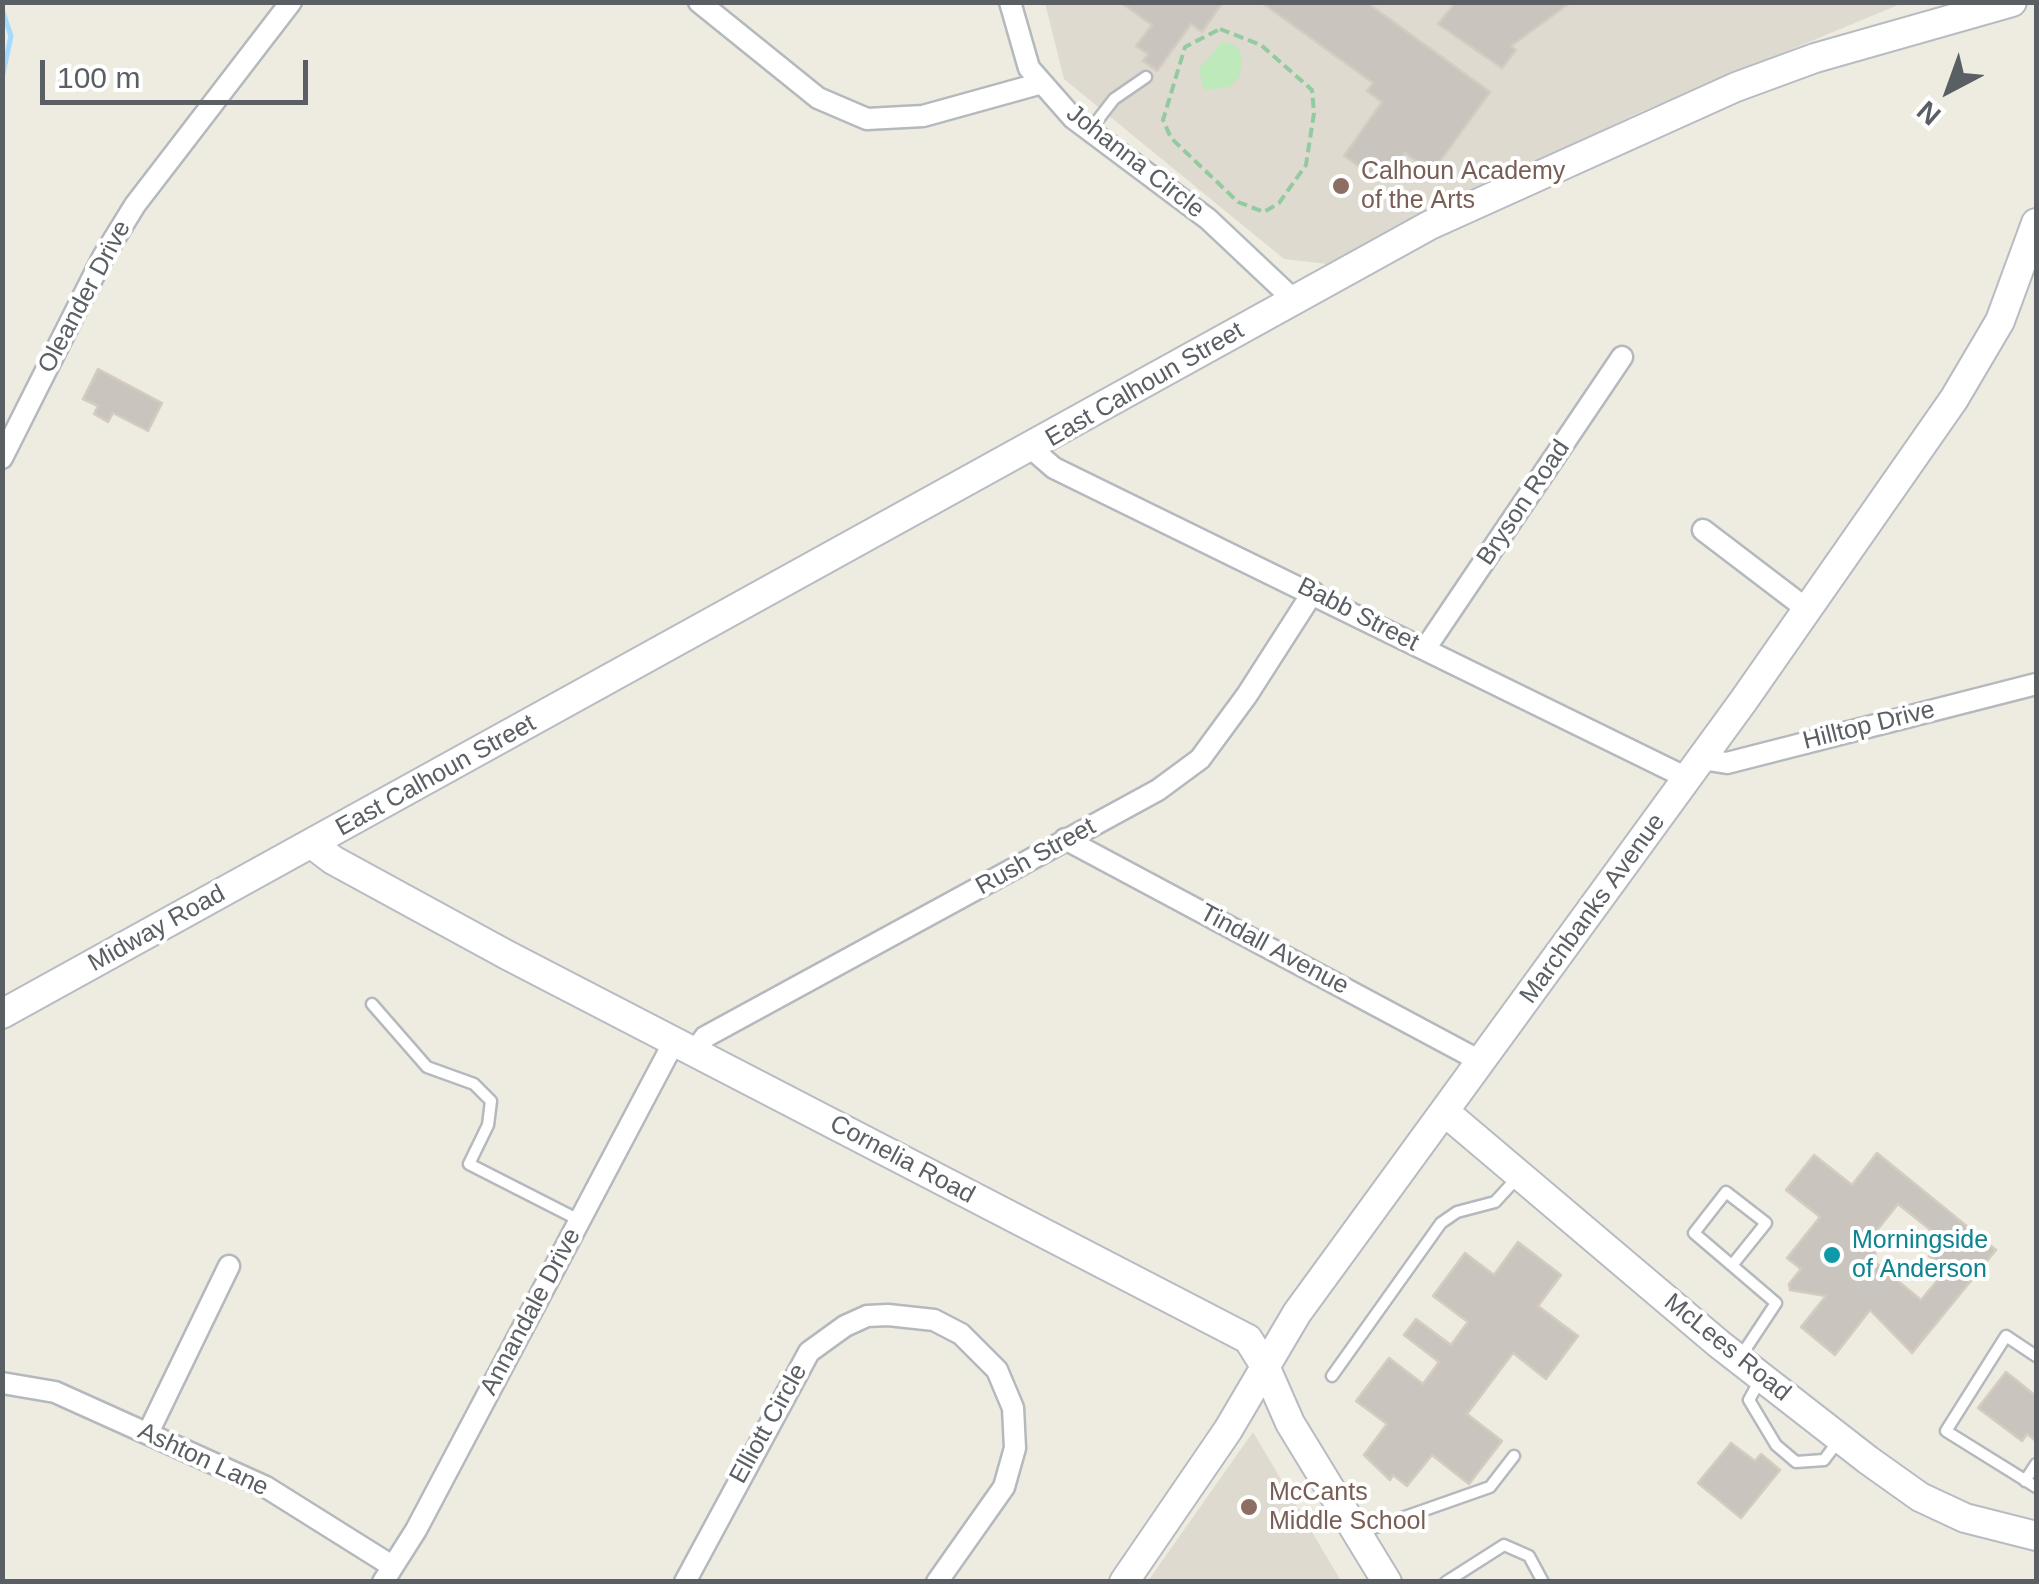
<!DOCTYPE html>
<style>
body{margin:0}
#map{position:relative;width:2039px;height:1584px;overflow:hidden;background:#eeebe1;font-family:Helvetica,sans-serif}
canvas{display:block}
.frame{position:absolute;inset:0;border:5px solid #5a5f64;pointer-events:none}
.north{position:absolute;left:1899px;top:40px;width:100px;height:100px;-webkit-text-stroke:8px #fff;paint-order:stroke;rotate:221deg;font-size:28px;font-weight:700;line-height:40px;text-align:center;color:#5a5f64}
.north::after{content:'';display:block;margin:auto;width:35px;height:45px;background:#5a5f64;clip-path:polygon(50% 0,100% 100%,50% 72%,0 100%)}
.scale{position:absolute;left:40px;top:60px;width:268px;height:45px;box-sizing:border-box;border:5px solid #5a5f64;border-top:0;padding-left:12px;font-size:30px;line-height:35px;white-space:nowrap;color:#5a5f64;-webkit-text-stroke:8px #fff;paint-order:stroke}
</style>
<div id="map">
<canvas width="2039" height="1584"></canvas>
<div class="frame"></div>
<div class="north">N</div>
<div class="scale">100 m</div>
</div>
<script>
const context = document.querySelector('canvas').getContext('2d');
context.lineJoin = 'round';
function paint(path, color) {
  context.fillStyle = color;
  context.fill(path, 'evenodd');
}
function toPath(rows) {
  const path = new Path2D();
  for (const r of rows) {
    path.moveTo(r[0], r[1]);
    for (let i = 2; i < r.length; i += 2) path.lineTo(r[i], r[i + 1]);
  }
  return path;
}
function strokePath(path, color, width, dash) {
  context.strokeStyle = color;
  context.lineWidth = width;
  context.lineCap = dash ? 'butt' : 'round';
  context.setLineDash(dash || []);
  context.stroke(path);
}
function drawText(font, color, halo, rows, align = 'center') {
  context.font = font + ' Helvetica,sans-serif';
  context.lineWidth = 8;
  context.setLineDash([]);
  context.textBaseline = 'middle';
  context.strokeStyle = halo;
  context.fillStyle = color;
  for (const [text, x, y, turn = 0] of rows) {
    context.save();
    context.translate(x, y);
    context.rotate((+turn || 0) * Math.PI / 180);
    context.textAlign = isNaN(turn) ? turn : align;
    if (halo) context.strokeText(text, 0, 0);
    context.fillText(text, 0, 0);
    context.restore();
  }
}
const education = toPath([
 [1045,3,1903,3,1638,113,1327,264,1284,259,1064,79],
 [1253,1432,1341,1581,1148,1581]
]);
const green = toPath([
 [1223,41,1237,47,1242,55,1240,76,1230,87,1204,90,1199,69]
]);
const stream = toPath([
 [2,9,11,36,2,78]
]);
const building = toPath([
 [1120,2,1223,2,1202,32,1191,24,1157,71,1143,61,1148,54,1136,46,1152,25,1120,2],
 [1261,2,1366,2,1490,92,1432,172,1405,153,1395,167,1388,162,1377,179,1344,156,1382,102,1367,91,1373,83,1261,2],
 [1456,2,1571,2,1511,46,1516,50,1502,68,1438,24,1456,2],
 [98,369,162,403,148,431,113,413,108,422,94,414,98,406,83,399,98,369],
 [1877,1153,1996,1250,1912,1353,1870,1310,1835,1355,1801,1327,1826,1296,1790,1290,1789,1284,1801,1269,1787,1258,1820,1217,1786,1190,1814,1155,1852,1185,1877,1153],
 [1898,1204,1942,1239,1929,1256,1946,1270,1921,1300,1876,1263,1874,1234,1898,1204],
 [1518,1242,1561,1275,1538,1306,1578,1336,1546,1379,1513,1353,1467,1414,1502,1441,1469,1484,1432,1455,1407,1486,1393,1475,1390,1480,1364,1455,1387,1424,1356,1401,1389,1358,1423,1384,1439,1362,1404,1335,1416,1319,1451,1345,1468,1322,1433,1296,1465,1253,1494,1275,1518,1242],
 [2006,1372,2036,1396,2036,1441,2027,1434,2022,1441,1978,1408,2006,1372],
 [1731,1443,1755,1461,1761,1454,1780,1470,1741,1518,1698,1483,1731,1443]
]);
const path = toPath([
 [1220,29,1261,45,1312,90,1314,113,1306,165,1279,203,1264,212,1238,202,1171,138,1163,120,1185,47,1220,29]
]);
const lane = toPath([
 [1090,130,1114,99,1146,77],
 [372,1004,427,1067,474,1084,491,1101,488,1125,469,1164,579,1220],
 [1733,1264,1766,1223,1726,1192,1694,1233,1776,1303,1739,1359],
 [2036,1356,2006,1336,1946,1431,2036,1487],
 [1332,1376,1441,1223,1457,1212,1495,1202,1517,1178],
 [1761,1378,1749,1400,1776,1445,1796,1462,1824,1460,1839,1440],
 [2025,1481,2036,1464],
 [1359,1533,1490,1487,1514,1456],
 [1446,1582,1504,1545,1529,1556,1543,1582]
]);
const street = toPath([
 [699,2,818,98,867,119,923,116,1042,83],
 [1010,2,1029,68,1073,118,1208,219,1294,300],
 [1032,449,1054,468,1687,778],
 [2,458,103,257,135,205,291,2],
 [1703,530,1808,610],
 [1425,649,1622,357],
 [1702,759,1727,763,2036,684],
 [1065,839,1482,1062],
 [695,1051,705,1037,1158,790,1200,759,1247,695,1313,592],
 [2,1383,55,1392,266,1487,392,1566],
 [148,1433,229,1266],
 [383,1582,416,1530,675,1040],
 [685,1582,809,1352,845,1326,867,1316,888,1315,934,1320,961,1334,997,1370,1013,1408,1015,1448,1004,1487,937,1582]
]);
const secondary = toPath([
 [312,844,333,860,507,955,1248,1339,1265,1366,1290,1423,1387,1582],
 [2,1014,1430,225,1736,87,1815,58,2012,2],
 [1445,1112,1719,1344,1868,1460,1920,1497,1965,1518,2036,1536],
 [1124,1582,1228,1430,1297,1313,1744,700,1954,399,2000,321,2036,223]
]);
const markers = [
 [1341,186,10,"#8d6e63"],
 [1832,1255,10,"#0f9aa8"],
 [1249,1507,10,"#8d6e63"]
];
const streetNames = [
 ["Johanna Circle",1135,162,38],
 ["Oleander Drive",85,297,-62],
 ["East Calhoun Street",1145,385,-30],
 ["Bryson Road",1524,503,-56],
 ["Babb Street",1358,615,27],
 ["Hilltop Drive",1869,726,-14],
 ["East Calhoun Street",436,776,-29],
 ["Rush Street",1036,857,-29],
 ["Marchbanks Avenue",1593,909,-54],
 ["Midway Road",157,929,-29],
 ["Tindall Avenue",1274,950,28],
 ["Cornelia Road",902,1160,28],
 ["Annandale Drive",531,1312,-62],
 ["McLees Road",1727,1348,39],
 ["Elliott Circle",769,1424,-61],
 ["Ashton Lane",203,1460,25]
];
const educationNames = [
 ["Calhoun Academy",1361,172],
 ["of the Arts",1361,201],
 ["McCants",1269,1493],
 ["Middle School",1269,1522]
];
const cultureNames = [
 ["Morningside",1852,1241],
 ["of Anderson",1852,1270]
];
paint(education, '#dedad0');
paint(green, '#bee9bb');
strokePath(stream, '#a1dbff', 5);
paint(building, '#c9c5be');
strokePath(building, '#d4ccbf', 2.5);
strokePath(lane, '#b4b9bd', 15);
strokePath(street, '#b4b9bd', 25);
strokePath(secondary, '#b7bcc2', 32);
strokePath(path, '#94caa0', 4, [10, 5]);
strokePath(lane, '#fff', 10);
strokePath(street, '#fff', 20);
strokePath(secondary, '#fff', 28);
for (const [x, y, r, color] of markers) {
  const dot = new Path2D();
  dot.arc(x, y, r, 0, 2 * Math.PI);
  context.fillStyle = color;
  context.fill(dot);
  strokePath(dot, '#fff', 4);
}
drawText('25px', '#5a5f64', '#fff', streetNames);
drawText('25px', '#785e54', '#fff', educationNames, 'left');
drawText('25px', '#0d838f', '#fff', cultureNames, 'left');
</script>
